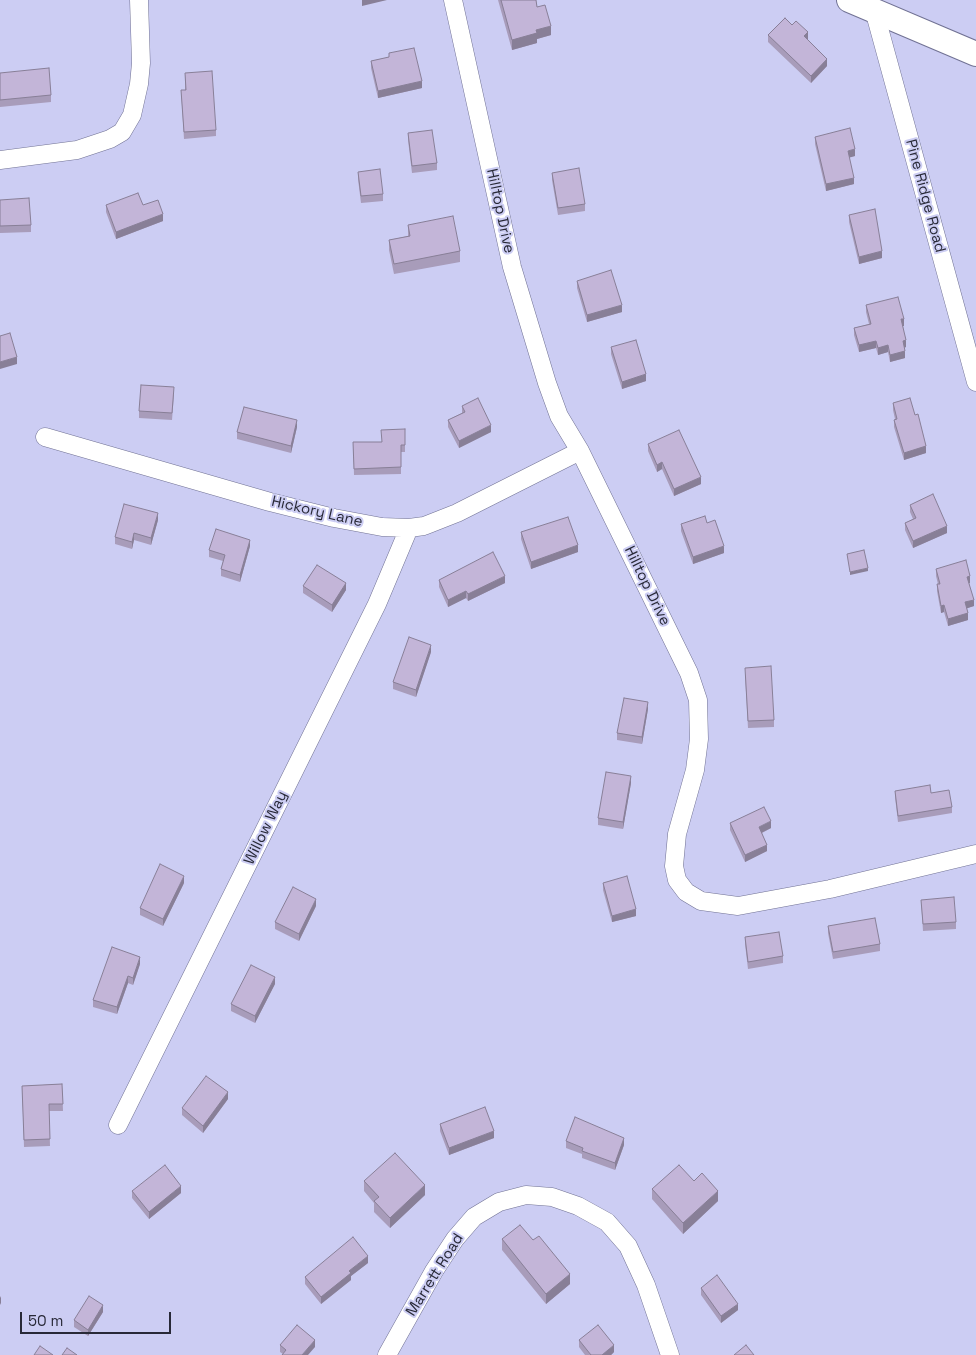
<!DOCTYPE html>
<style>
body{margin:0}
#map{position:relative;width:976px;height:1355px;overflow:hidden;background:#cccdf3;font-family:"Space Grotesk",sans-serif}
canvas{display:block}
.scale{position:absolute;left:20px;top:1312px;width:151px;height:22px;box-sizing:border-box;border:2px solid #282937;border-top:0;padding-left:6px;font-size:15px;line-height:18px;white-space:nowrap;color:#282937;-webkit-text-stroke:4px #cccdf3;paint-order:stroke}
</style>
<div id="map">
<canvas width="976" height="1355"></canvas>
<div class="scale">50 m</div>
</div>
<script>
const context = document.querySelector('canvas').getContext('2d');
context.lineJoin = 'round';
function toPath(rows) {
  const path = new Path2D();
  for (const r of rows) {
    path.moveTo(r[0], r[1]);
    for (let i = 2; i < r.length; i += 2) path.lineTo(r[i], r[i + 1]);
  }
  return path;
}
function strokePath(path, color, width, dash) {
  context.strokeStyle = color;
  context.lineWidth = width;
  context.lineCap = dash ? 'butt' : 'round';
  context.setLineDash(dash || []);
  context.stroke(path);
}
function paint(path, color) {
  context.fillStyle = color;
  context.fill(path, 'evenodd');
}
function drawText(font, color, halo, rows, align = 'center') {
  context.font = font + ' "Space Grotesk",sans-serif';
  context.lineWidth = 4;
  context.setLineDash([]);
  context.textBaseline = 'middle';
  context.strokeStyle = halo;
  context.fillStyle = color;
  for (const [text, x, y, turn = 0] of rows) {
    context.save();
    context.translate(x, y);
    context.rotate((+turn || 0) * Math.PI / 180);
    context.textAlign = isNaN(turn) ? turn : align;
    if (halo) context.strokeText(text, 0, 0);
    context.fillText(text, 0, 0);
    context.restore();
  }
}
const street = toPath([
 [453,0,512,267,547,383,559,416,580,451,689,673,698,700,699,739,695,770,677,834,674,866,677,880,686,892,701,901,738,906,830,889,976,854],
 [874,10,976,382],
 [0,160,77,150,110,139,122,132,132,115,139,84,141,63,139,0],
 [45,437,270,502,334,518,382,527,409,528,424,526,457,513,580,451],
 [118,1125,377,604,409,528],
 [387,1355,434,1271,455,1239,474,1217,499,1202,526,1195,552,1197,578,1206,607,1222,628,1246,646,1285,670,1355]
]);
const secondary = toPath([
 [849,0,976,54]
]);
const wall = toPath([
 [498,0,536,0,537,7,551,35,537,39,537,43,512,50],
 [768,35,808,39,807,39,827,66,811,83,768,42],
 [389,53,422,88,378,98,371,68,371,61,389,57],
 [0,73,51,95,51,102,0,107],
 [185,73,216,130,216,136,184,139,181,90,185,90],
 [408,133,437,163,437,170,412,173,408,140],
 [815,137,855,156,849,157,854,184,826,191,815,144],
 [358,172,383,194,383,201,361,203,358,179],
 [552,173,585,204,585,211,558,215,552,180],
 [0,200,31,225,31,232,0,233],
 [106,205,143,205,163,221,116,239,106,212],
 [849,215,882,258,859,264,849,222],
 [408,225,460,251,460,262,394,274,389,250,389,240,408,236],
 [577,281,622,312,587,322,577,288],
 [866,305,904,326,903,326,906,347,904,348,905,358,890,362,888,352,878,355,876,348,859,352,854,335,854,328,869,324,866,312],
 [611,347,646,381,622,389,611,354],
 [174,394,172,420,139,418,139,411],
 [893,403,915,415,926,453,904,460,894,427,894,420,895,419,893,410],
 [462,406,491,432,459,448,448,427,448,420,462,413],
 [297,427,291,453,237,439,237,432],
 [405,429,405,452,401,452,401,474,354,475,353,442,381,442],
 [648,444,701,484,674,496,662,469,657,472,648,451],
 [910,505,947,533,913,548,905,530,905,523,913,519,910,512],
 [158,520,151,545,134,540,132,549,115,544,115,537],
 [707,523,724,553,693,564,681,531,681,524],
 [521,532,578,552,531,569,521,539],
 [250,546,240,582,221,576,221,569,223,561,209,557,209,550],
 [936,569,970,583,969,583,974,606,967,608,968,620,948,626,944,612,941,613,937,591,937,584,938,584,936,576],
 [439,580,505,583,468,601,466,598,448,607,439,587],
 [303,586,346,590,332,612,303,593],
 [431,652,416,697,393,689,393,682],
 [745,674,774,720,774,727,748,728],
 [648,709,642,744,617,740,617,733],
 [631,783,623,829,598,825,598,818],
 [895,791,931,793,952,807,952,813,898,822,895,797],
 [730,823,771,828,762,833,767,851,745,862,730,830],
 [184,883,163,926,140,915,140,908],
 [603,883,636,916,612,922,603,890],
 [921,900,956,922,956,929,923,931],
 [316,906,299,941,275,929,275,922],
 [828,926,880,944,880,951,833,959,828,933],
 [745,937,783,956,783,963,748,969,745,944],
 [140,964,133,985,128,983,117,1014,93,1007,93,1000],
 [275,984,255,1023,231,1011,231,1004],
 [62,1084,63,1111,49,1111,50,1146,24,1147,22,1086],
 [228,1099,203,1133,182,1115,182,1108],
 [440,1124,494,1138,449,1155,440,1131],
 [566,1141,624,1145,615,1170,582,1158,582,1154,566,1148],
 [364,1181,425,1195,390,1228,374,1212,374,1203,364,1191],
 [694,1181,718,1201,683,1234,652,1199,652,1189],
 [132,1191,181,1193,149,1219,132,1198],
 [502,1239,533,1240,570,1284,546,1304,502,1250],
 [368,1263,351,1276,351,1280,321,1304,305,1284,305,1277],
 [701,1288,738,1310,721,1323,701,1295],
 [103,1312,88,1336,74,1327,74,1320],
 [579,1340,614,1352,611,1355,585,1355,579,1347],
 [280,1345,315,1347,283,1354,280,1352]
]);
const shadedWall = toPath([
 [362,0,387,0,362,6],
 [551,26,551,35,537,39,537,43,512,50,512,40,536,30],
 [808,32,808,39,804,43,804,36],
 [827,59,827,66,811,83,811,76],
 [422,81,422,88,378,98,378,91],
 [855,149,855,156,848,158,848,151],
 [854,178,854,184,826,191,826,184],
 [163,214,163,221,116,239,116,232],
 [882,251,882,258,859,264,859,257],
 [622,305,622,312,587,322,587,315],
 [901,319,904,319,904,326,901,326],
 [906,340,906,347,903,348,903,341],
 [876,341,876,348,859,352,859,345],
 [888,345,888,352,878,355,878,348],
 [905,351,905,358,890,362,890,355],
 [17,357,17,364,0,369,0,362],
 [646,374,646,381,622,389,622,382],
 [297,420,297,427,291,453,291,446],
 [491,425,491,432,459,448,459,441],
 [926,446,926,453,904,460,904,453],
 [662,462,662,469,657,472,657,465],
 [701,477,701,484,674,496,674,489],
 [158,513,158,520,151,545,151,538],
 [947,526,947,533,913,548,913,541],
 [134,533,134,540,132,549,132,542],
 [250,540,250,546,240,582,240,575],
 [578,545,578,552,531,569,531,562],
 [724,546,724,553,693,564,693,557],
 [868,568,868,571,850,575,850,572],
 [505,576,505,583,468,601,468,594],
 [970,576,970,583,967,584,967,577],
 [346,583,346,590,332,612,332,605],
 [466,591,466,598,448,607,448,600],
 [974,600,974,606,965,609,965,602],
 [944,605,944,612,941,613,941,606],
 [968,613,968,620,948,626,948,619],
 [431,645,431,652,416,697,416,690],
 [648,702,648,709,642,744,642,737],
 [631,776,631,783,623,829,623,822],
 [771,821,771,828,759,834,759,827],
 [767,845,767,851,745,862,745,855],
 [184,876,184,883,163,926,163,919],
 [316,899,316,906,299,941,299,934],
 [636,909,636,916,612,922,612,916],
 [140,957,140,964,133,985,133,978],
 [128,976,128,983,117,1014,117,1007],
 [275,977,275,984,255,1023,255,1016],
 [228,1092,228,1099,203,1133,203,1126],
 [494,1131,494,1138,449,1155,449,1148],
 [624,1138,624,1145,615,1170,615,1163],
 [425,1185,425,1195,390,1228,390,1218],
 [181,1186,181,1193,149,1219,149,1212],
 [718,1191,718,1201,683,1234,683,1223],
 [368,1256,368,1263,351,1276,351,1280,321,1304,321,1297,349,1271],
 [570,1274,570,1284,546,1304,546,1294],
 [1,1296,1,1303,0,1305,0,1298],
 [738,1304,738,1310,721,1323,721,1316],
 [103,1305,103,1312,88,1336,88,1330],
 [315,1340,315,1347,308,1355,302,1355],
 [614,1345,614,1352,611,1355,602,1355]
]);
const building = toPath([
 [501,0,536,0,537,7,545,5,551,26,536,30,537,33,512,40,501,0],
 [785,18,792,25,796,21,808,32,804,36,827,59,811,76,768,35,785,18],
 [414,48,422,81,378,91,371,61,389,57,389,53,414,48],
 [49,68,51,95,0,100,0,73,49,68],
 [212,71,216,130,184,132,181,90,186,90,185,73,212,71],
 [850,128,855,149,848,151,854,178,826,184,815,137,850,128],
 [432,130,437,163,412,166,408,133,432,130],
 [579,168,585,204,558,208,552,173,579,168],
 [380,169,383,194,361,196,358,172,380,169],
 [138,193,143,205,158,200,163,214,116,232,106,205,138,193],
 [29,198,31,225,0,226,0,200,29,198],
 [875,209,882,251,859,257,849,215,875,209],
 [453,216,460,251,394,264,389,240,410,236,408,225,453,216],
 [611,270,622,305,587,315,577,281,611,270],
 [898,297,904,319,901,319,906,340,903,341,905,351,890,355,888,345,878,348,876,341,859,345,854,328,871,324,866,305,898,297],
 [10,333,17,357,0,362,0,336,10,333],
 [636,340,646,374,622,382,611,347,636,340],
 [141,385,174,387,172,413,139,411,141,385],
 [478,398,491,425,459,441,448,420,465,412,462,406,478,398],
 [910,398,915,415,918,414,926,446,904,453,894,420,897,419,893,403,910,398],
 [244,407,297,420,291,446,237,432,244,407],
 [405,429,405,445,401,445,401,467,354,469,353,442,382,442,381,430,405,429],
 [679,430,701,477,674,489,662,462,657,465,648,444,679,430],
 [933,494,947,526,913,541,905,523,916,518,910,505,933,494],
 [124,504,158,513,151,538,134,533,132,542,115,537,124,504],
 [705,516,707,523,715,520,724,546,693,557,681,524,705,516],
 [568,517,578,545,531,562,521,532,568,517],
 [216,529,250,540,240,575,221,569,225,555,209,550,216,529],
 [864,550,868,568,850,572,847,554,864,550],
 [493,552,505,576,468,594,466,591,448,600,439,580,493,552],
 [966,560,970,576,967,577,974,600,965,602,968,613,948,619,944,605,941,606,937,584,940,584,936,569,966,560],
 [317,565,346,583,332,605,303,586,317,565],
 [409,637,431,645,416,690,393,682,409,637],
 [771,666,774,720,748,721,745,668,771,666],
 [624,698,648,702,642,737,617,733,624,698],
 [606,772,631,776,623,822,598,818,606,772],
 [930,785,931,793,949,790,952,807,898,816,895,791,930,785],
 [764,807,771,821,759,827,767,845,745,855,730,823,764,807],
 [160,864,184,876,163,919,140,908,160,864],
 [627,876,636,909,612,916,603,883,627,876],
 [293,887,316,899,299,934,275,922,293,887],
 [954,897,956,922,923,924,921,900,954,897],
 [875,918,880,944,833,952,828,926,875,918],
 [779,932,783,956,748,962,745,937,779,932],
 [112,947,140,957,133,978,128,976,117,1007,93,1000,112,947],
 [251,965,275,977,255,1016,231,1004,251,965],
 [206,1076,228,1092,203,1126,182,1108,206,1076],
 [62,1084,63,1104,49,1104,50,1139,24,1140,22,1086,62,1084],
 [485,1107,494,1131,449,1148,440,1124,485,1107],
 [575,1117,624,1138,615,1163,582,1151,583,1148,566,1141,575,1117],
 [395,1153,425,1185,390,1218,374,1201,379,1197,364,1181,395,1153],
 [165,1165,181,1186,149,1212,132,1191,165,1165],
 [679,1165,694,1181,702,1173,718,1191,683,1223,652,1189,679,1165],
 [520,1225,533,1240,539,1236,570,1274,546,1294,502,1239,520,1225],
 [353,1237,368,1256,349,1271,351,1273,321,1297,305,1277,353,1237],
 [717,1275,738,1304,721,1316,701,1288,717,1275],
 [89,1296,103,1305,88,1330,74,1320,89,1296],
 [297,1325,315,1340,302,1355,282,1355,286,1350,280,1345,297,1325],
 [598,1325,614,1345,602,1355,591,1355,579,1340,598,1325],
 [746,1345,754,1355,734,1355,746,1345],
 [40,1346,53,1355,34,1355,40,1346],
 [67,1348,77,1355,62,1355,67,1348]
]);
const streetNames = [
 ["Pine Ridge Road",925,196,75],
 ["Hilltop Drive",500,211,78],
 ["Hickory Lane",317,512,13],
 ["Hilltop Drive",647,586,64],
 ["Willow Way",266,828,-64],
 ["Marrett Road",435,1275,-58]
];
strokePath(street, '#717294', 19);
strokePath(secondary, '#717294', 26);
strokePath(street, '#fff', 18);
strokePath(secondary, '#fff', 24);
paint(wall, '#a89cba');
paint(shadedWall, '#887f97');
paint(building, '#c3b5d8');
strokePath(building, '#887f97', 1);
drawText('15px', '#282937', '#cccdf3', streetNames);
</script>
